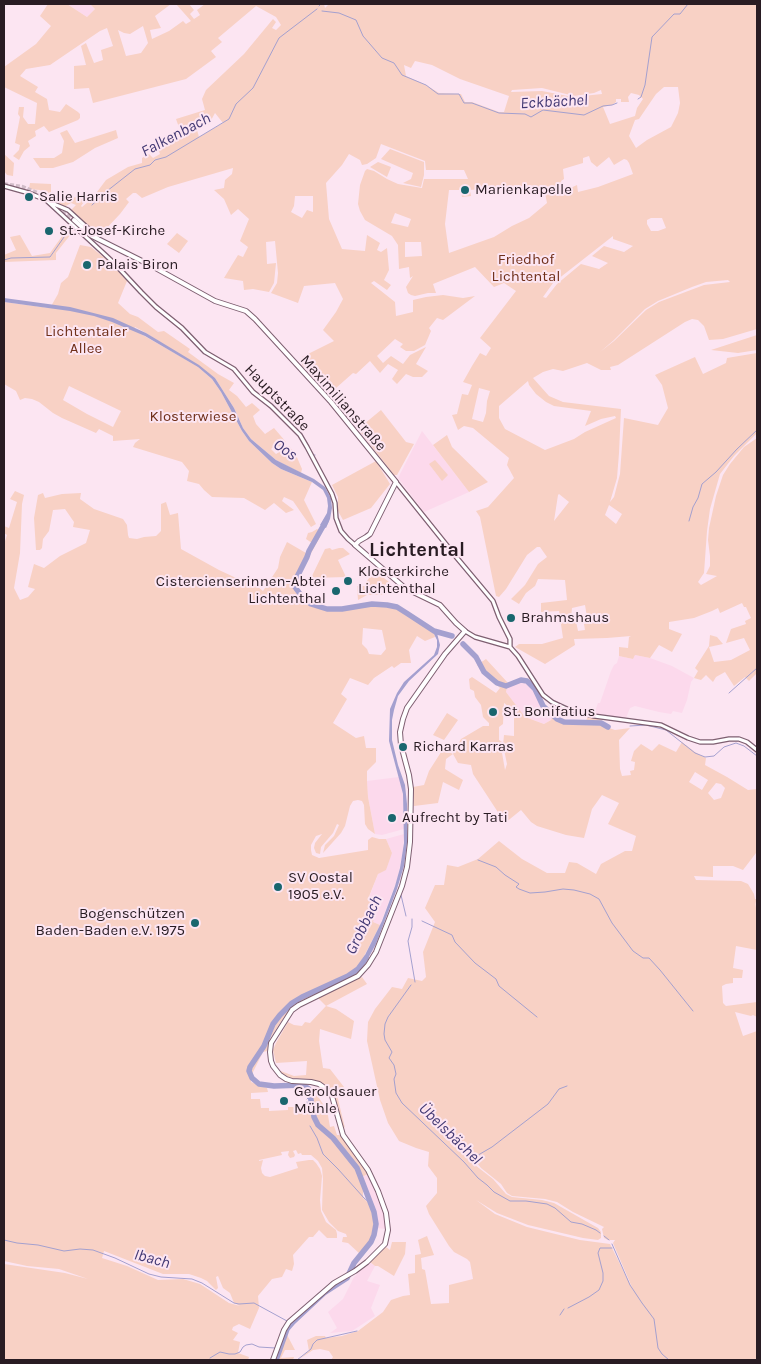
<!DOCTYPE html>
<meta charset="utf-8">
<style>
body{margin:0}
#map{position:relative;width:761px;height:1364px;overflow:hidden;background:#fce5f2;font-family:Karla,sans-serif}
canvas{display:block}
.frame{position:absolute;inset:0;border:5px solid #291c23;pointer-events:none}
</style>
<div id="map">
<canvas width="761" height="1364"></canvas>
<div class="frame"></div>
</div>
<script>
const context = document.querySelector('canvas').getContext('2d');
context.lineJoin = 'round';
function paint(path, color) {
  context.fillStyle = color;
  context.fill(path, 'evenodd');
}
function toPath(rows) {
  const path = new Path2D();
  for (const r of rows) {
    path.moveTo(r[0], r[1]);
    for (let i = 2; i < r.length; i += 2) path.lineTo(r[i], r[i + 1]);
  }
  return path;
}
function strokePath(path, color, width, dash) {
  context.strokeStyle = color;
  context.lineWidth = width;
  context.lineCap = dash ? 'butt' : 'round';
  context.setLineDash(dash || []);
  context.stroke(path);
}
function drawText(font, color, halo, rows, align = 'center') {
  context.font = font + ' Karla,sans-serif';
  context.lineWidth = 4;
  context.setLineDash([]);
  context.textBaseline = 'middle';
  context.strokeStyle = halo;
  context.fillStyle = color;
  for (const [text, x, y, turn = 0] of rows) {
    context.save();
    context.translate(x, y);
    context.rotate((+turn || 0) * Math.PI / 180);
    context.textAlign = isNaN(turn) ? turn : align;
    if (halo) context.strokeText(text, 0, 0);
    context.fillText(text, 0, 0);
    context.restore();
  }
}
const built = toPath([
 [67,4,90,4,95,9,87,17],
 [422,431,469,492,424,512,398,478],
 [635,655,650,658,672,666,694,678,691,682,687,700,682,713,673,711,671,714,659,712,635,706,630,708,626,718,594,714,598,703,600,703,611,671,614,665,617,663,619,656,633,659],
 [522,678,528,679,540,695,546,707,553,715,551,720,544,724,525,717,506,692,508,683],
 [399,777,403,794,404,829,382,835,375,834,368,797,367,781],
 [404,834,403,850,398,877,380,925,373,922,367,914,372,902,368,900,378,874,392,853,386,839],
 [368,1175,383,1209,385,1217,386,1229,376,1228,375,1212,361,1177],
 [370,1262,375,1266,367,1281,380,1285,371,1308,375,1316,352,1331,330,1333,337,1328,328,1312,343,1299,354,1277]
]);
const green = toPath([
 [48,4,67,4,87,17,95,9,90,4,171,4,155,16,161,28,150,30,152,39,169,31,183,21,186,24,191,21,176,4,189,4,194,10,190,14,194,19,200,15,197,10,205,4,324,4,325,8,329,4,757,4,757,329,723,339,709,340,704,326,698,320,692,319,685,322,618,365,610,367,611,370,601,370,587,363,563,371,553,369,543,372,533,378,549,396,563,402,621,409,619,453,617,478,610,502,614,497,620,474,624,418,658,425,668,408,662,385,655,375,695,357,703,374,726,363,727,358,757,353,757,433,734,456,720,474,710,509,707,531,704,573,698,582,701,585,717,576,706,574,710,566,710,556,708,540,709,528,716,496,723,475,730,464,744,447,757,438,757,673,749,681,745,677,734,686,725,672,716,677,713,682,706,675,701,680,694,678,698,671,695,668,709,646,710,635,717,637,723,644,709,647,714,662,731,660,750,650,744,638,726,643,731,629,746,624,745,621,751,618,746,607,744,607,742,603,720,613,718,608,712,611,694,618,669,622,669,629,682,634,672,652,659,645,650,658,635,655,633,659,619,656,619,647,628,648,629,637,631,636,607,638,574,639,575,645,545,664,515,647,519,644,542,644,563,638,559,611,541,612,541,603,567,600,565,580,538,579,535,586,526,593,519,604,511,599,525,585,538,564,547,557,540,547,537,547,527,555,506,589,499,597,496,596,480,517,476,511,488,507,514,478,507,465,509,458,473,428,464,426,458,430,452,415,457,414,462,394,468,395,472,385,463,382,472,366,480,353,486,356,491,348,480,338,516,291,504,283,494,287,475,267,433,284,436,293,428,293,415,296,411,295,408,293,406,287,413,276,410,278,409,267,399,269,398,245,392,236,365,220,360,211,358,204,360,185,365,171,367,169,374,171,387,179,398,184,422,188,424,179,468,179,464,170,426,170,425,161,381,144,376,158,367,164,362,165,360,160,349,154,342,165,326,183,329,219,342,249,365,251,367,235,380,243,377,250,381,252,387,248,389,270,384,280,391,285,387,290,374,281,371,283,395,302,396,316,413,312,413,300,426,297,443,295,463,298,475,296,443,320,437,318,429,328,431,331,425,345,414,351,406,351,400,347,403,344,395,339,377,356,383,363,391,356,403,364,410,355,426,347,416,364,428,371,422,377,413,377,406,374,397,384,392,379,398,370,388,364,380,373,370,361,356,374,353,373,336,388,332,385,325,387,302,365,302,357,334,341,323,330,336,312,343,299,335,283,304,286,298,303,271,293,277,283,278,273,275,241,266,242,267,264,276,263,274,283,269,292,253,289,244,290,243,281,224,278,238,255,243,257,248,247,240,241,249,219,238,209,231,215,224,199,214,190,224,188,225,180,232,174,233,168,168,187,142,198,136,193,133,193,126,199,129,202,120,214,104,231,100,233,95,232,71,210,76,205,71,203,64,207,51,200,40,190,29,189,30,183,51,184,51,200,78,197,86,192,87,198,81,206,82,207,88,202,88,193,94,196,106,180,128,167,142,163,142,158,149,154,153,158,160,154,158,149,181,133,176,119,205,110,202,99,206,90,244,54,273,19,276,22,272,28,276,30,281,25,276,17,256,6,218,38,222,42,211,51,216,57,186,79,93,103,89,88,74,89,74,66,86,65,81,46,86,43,94,63,103,60,101,50,113,46,107,28,100,31,50,65,26,69,20,76,38,87,35,92,47,99,49,110,60,112,66,104,78,112,80,114,80,118,78,120,49,132,44,126,35,131,36,136,28,141,30,146,24,151,19,160,13,156,19,150,20,145,15,143,20,117,18,114,19,107,24,107,23,117,28,124,35,124,37,103,4,87,4,67,36,44,51,26,40,16],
 [143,26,148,43,141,53,126,56,118,30,124,33,130,34],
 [415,61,432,65,460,79,509,96,504,112,499,112,472,102,465,102,461,94,439,93,426,85,406,76,404,65,411,68],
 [664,87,678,87,680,103,678,113,671,127,647,140,636,148,629,136,635,120,639,119,656,94],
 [542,88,574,96,594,93,601,90,602,94,573,97,542,91,511,92,512,90],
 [631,93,639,95,643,99,637,108,635,116,610,124,603,107,612,105,616,102,616,99,621,99,621,102,629,102,628,97],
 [215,113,223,123,199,137,197,130,209,124],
 [589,156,591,162,597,167,609,157,614,165,624,159,627,160,629,163,633,174,598,187,578,192,577,185,564,191,561,181,564,179,563,169,583,163,583,158],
 [503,187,526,189,544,188,547,203,529,218,512,226,494,237,449,253,445,224,449,190,461,190,462,197,471,196,470,190],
 [295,196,313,196,313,212,307,210,302,218,291,212,294,206],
 [395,213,411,219,408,227,391,223],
 [651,218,662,218,666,228,658,231,651,231,647,224,647,220],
 [613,236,613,239,633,246,624,252,604,246,592,256,608,263,599,269,581,264,557,284,546,298,543,297,553,283],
 [405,242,421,242,422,256,405,257],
 [728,280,730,282,704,285,659,302,646,310,614,341,600,352,614,340,645,309,658,301,692,287,706,282],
 [528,381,529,385,536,394,546,402,554,406,591,411,585,426,601,419,615,416,616,418,585,432,574,439,545,450,505,429,499,418,499,406],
 [479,388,490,391,487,401,486,413,483,422,472,419],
 [559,494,569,502,554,521,558,495],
 [609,505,622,514,616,524,605,515],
 [585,605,588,623,584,624,585,630,578,631,576,621,571,618,572,608],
 [67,130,75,143,116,130,118,138,95,148,73,162,53,168,40,168,33,158,54,158,62,153,64,141,60,133],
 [390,149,424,162,424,175,421,187,403,183,411,179,413,173,381,159],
 [4,154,14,163,13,176,7,175,4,171],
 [378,162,391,167,387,177,370,167],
 [70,225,75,229,56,253,56,260,4,262,4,255,16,250,10,237,20,235,32,256,50,253],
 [177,233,188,241,179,253,167,244],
 [80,245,91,247,108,261,127,281,118,303,130,314,138,317,158,332,164,331,190,349,188,352,218,374,234,383,229,390,237,396,246,407,252,403,260,410,253,416,256,424,265,434,274,428,286,442,279,447,277,444,271,449,276,454,289,446,296,455,302,469,301,473,276,460,251,439,243,428,234,408,215,378,146,333,135,327,134,330,185,359,198,367,212,379,221,392,242,431,249,441,272,463,281,469,312,482,304,500,316,524,311,527,293,501,284,497,282,501,294,510,286,513,274,503,265,510,244,498,212,497,204,490,199,484,187,481,189,471,182,462,133,447,135,443,140,439,113,441,113,436,99,429,96,433,62,418,53,413,39,402,32,399,25,398,20,400,16,391,4,384,4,302,50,308,58,294,61,283,68,277],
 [69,386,121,411,113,427,87,414,63,400],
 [757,335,757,350,738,353,711,350],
 [381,410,406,442,414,444,397,475,394,475,358,429],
 [447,435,452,447,488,482,469,492,433,445],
 [435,460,448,475,442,481,429,464],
 [376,461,390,484,371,508,343,520,338,511,338,497,332,485],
 [15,491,24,495,22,504,20,553,14,588,20,600,28,597,35,589,28,587,34,564,44,568,60,556,86,543,90,530,73,527,74,522,65,509,53,510,49,531,43,539,42,548,40,550,36,550,34,518,38,495,43,493,45,498,62,494,81,493,80,499,94,509,123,519,127,525,128,535,129,538,137,539,144,537,156,536,161,531,161,504,166,502,170,515,178,513,181,549,219,570,249,584,252,582,263,591,278,568,280,557,287,542,306,553,312,543,306,539,308,533,312,532,317,529,319,530,316,535,320,537,298,577,296,582,296,587,300,594,310,603,317,606,327,608,387,603,398,606,417,618,434,632,435,637,425,641,417,636,409,650,411,663,401,663,394,668,392,666,374,678,368,685,350,678,341,694,347,699,333,723,356,738,364,736,366,748,376,748,376,762,367,771,367,781,368,797,375,834,368,829,365,824,364,805,362,801,358,800,353,801,350,806,345,826,341,833,323,853,325,845,334,836,339,825,337,824,333,833,321,847,320,854,316,853,314,848,315,843,322,834,316,836,311,845,311,850,312,855,319,858,368,850,368,840,372,837,379,839,386,839,392,853,386,870,378,874,368,899,372,901,367,914,374,918,373,922,380,925,361,962,365,964,355,976,293,1006,284,1017,269,1040,267,1051,263,1052,252,1074,251,1082,267,1088,268,1092,251,1093,251,1099,260,1099,261,1108,269,1108,269,1111,288,1110,288,1107,312,1107,311,1095,317,1095,327,1110,330,1127,334,1126,337,1135,340,1135,368,1174,360,1178,365,1191,363,1192,363,1198,371,1205,374,1212,374,1230,371,1241,360,1254,348,1243,342,1242,343,1237,347,1237,346,1234,338,1231,329,1222,322,1210,323,1179,322,1168,318,1161,311,1155,302,1155,301,1153,298,1154,296,1150,293,1151,295,1155,294,1157,290,1158,288,1155,289,1151,281,1152,282,1155,259,1160,259,1161,263,1160,261,1168,262,1173,265,1176,270,1177,298,1168,296,1162,309,1160,313,1160,316,1163,320,1169,322,1176,320,1200,321,1211,326,1222,336,1230,337,1234,337,1238,327,1238,319,1230,313,1237,309,1237,293,1255,294,1264,292,1271,286,1269,282,1277,272,1279,258,1296,259,1308,250,1329,239,1324,233,1327,232,1330,238,1333,233,1340,240,1342,238,1353,249,1357,248,1360,4,1360,4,1264,65,1273,88,1279,59,1269,27,1266,4,1261,4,544,7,535,4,533,4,526,9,528,17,502,10,499],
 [363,628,382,630,386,649,381,655,369,654,367,649,362,644],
 [104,1251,163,1274,189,1274,201,1278,207,1281,216,1290,218,1288,216,1277,218,1276,223,1288,230,1293,234,1303,240,1306,229,1303,200,1284,183,1279,158,1280,127,1266,102,1258],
 [330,548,332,550,339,548,343,548,350,554,338,560,346,577,311,578,325,549],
 [375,571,389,582,382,595,367,595,358,600,357,586,366,586,366,582],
 [486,659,508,683,506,692,525,717,544,724,551,720,553,715,571,722,586,721,588,716,601,719,606,727,615,730,630,728,619,740,620,769,622,776,631,775,630,771,634,770,635,762,631,761,634,751,641,744,652,751,659,744,676,752,682,742,695,752,706,758,705,765,727,777,748,790,757,789,757,853,756,853,743,870,733,866,713,866,713,877,694,876,696,880,741,881,748,884,754,894,755,899,757,899,757,908,755,901,757,915,757,950,736,946,733,968,743,970,742,978,733,978,733,983,726,984,722,986,723,1003,726,1006,757,1002,757,1017,753,1015,751,1016,735,1012,743,1036,757,1031,757,1360,331,1360,333,1357,329,1351,320,1349,313,1350,298,1360,309,1351,307,1340,316,1336,325,1336,326,1338,342,1336,358,1331,383,1312,391,1300,403,1296,410,1295,408,1274,415,1273,415,1255,421,1254,418,1240,427,1236,434,1255,421,1258,422,1269,425,1270,431,1304,449,1303,449,1285,473,1279,470,1262,467,1259,454,1252,449,1246,429,1214,426,1206,437,1193,437,1178,428,1166,429,1152,416,1148,399,1141,388,1123,380,1100,367,1041,368,1022,375,1009,392,987,402,989,408,978,422,981,426,977,423,952,435,922,425,908,435,885,444,885,447,865,458,867,478,859,499,841,522,859,547,873,565,873,569,862,577,863,596,874,601,864,625,851,632,851,636,836,608,824,619,803,602,795,592,809,584,838,566,835,537,826,531,822,521,810,505,823,473,774,471,765,458,763,453,754,446,759,445,769,463,780,459,790,443,782,438,803,414,806,413,787,424,785,429,771,443,749,453,754,461,739,483,726,489,726,489,723,483,717,481,705,475,697,474,691,470,689,469,679,472,677,496,693,500,688,477,665],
 [504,703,508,706,514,713,514,736,504,735,503,745,507,764,505,770,501,747,502,742,499,740,499,727,503,724],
 [695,772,708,780,702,790,689,782],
 [716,783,721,784,725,788,721,798,714,800,708,793],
 [441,1123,464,1147,481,1168,501,1184,507,1193,512,1196,545,1199,557,1202,573,1212,604,1227,602,1229,604,1238,608,1240,615,1240,613,1243,634,1292,610,1244,580,1240,527,1227,495,1214,476,1200,497,1213,528,1225,583,1238,598,1240,601,1238,601,1232,598,1228,554,1203,542,1200,512,1197,506,1194,493,1179,475,1165],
 [447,713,458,720,444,740,433,735],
 [362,977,367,984,326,1006,318,998],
 [326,1006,336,1009,354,1021,351,1039,320,1029,319,1041,323,1068,330,1069,344,1087,336,1091,345,1128,341,1124,333,1093,328,1086,318,1081,309,1079,288,1078,280,1074,278,1070,294,1076,306,1075,307,1061,276,1063,273,1050,276,1043,288,1022,294,1025,302,1026,305,1022,310,1023],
 [392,1242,406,1242,405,1254,394,1276,378,1266,375,1266,370,1262,386,1247,390,1250],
 [285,1331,295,1350,285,1350,281,1358,294,1357,293,1360,274,1360]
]);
const water = toPath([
 [4,298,70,307,113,318,146,333,199,365,215,378,234,408,243,428,251,439,276,460,314,479,325,487,331,498,332,508,330,519,326,528,320,525,327,513,328,506,327,498,323,490,312,482,281,469,272,463,249,441,242,431,221,392,212,379,198,367,145,336,112,322,94,316,70,311,4,302],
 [437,633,440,645,438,654,409,681,398,696,394,710,392,720,392,740,398,765,405,785,407,804,407,843,404,866,397,889,376,944,365,964,361,963,382,921,395,886,400,868,404,843,403,794,389,741,390,709,397,693,404,682,434,655,437,647,437,640,434,634]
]);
const stream = toPath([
 [319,6,321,4],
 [322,11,339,13,356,20,363,36,382,58,394,63,402,75,426,85,438,94,459,94,464,103,472,103,499,113,525,114,531,117,543,110,584,115,603,106,612,105,617,103],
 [638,99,641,97,645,85,652,37,674,14,680,14,688,4],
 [92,205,107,191,135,169,150,165,155,160,166,157,229,119,236,104,253,88,279,38,317,9],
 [4,260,11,258,50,257,69,230],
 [314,455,315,455],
 [689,521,693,507,698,498,702,484,716,472,737,449,757,430],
 [729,693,757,668],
 [630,726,646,725,666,730,695,753,705,757,714,756,724,747,736,743,744,746,757,756],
 [478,860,496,867,505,875,519,884,516,887,519,889,530,893,545,892,563,889,574,890,590,894,599,899,612,923,633,951,643,958,649,958,660,970,693,1011],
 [401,895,406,916],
 [412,919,412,927,408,941,415,982],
 [422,921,452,935,455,942,475,963,496,979,499,986,537,1017],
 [411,985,388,1017,385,1024,384,1034,385,1040,392,1052,389,1058,394,1065,396,1074,394,1079,396,1093,402,1103,464,1162,478,1178,487,1185,494,1192,510,1201,526,1201,547,1204,555,1208,571,1222,582,1224,596,1230,600,1233],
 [307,1099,310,1096],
 [307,1102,307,1104],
 [310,1126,317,1138,323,1154,338,1169,364,1198,371,1204],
 [473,1158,492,1147,535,1114,548,1104,559,1089,567,1086],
 [604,1236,609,1240],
 [4,1240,17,1243,38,1245,64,1251,80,1249,93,1250,115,1258,149,1274,161,1277,192,1279,202,1283,234,1303,239,1304,254,1303,287,1321],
 [612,1244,630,1285,642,1303,654,1319,658,1348,662,1354,669,1360],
 [568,1308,589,1297,599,1290,603,1281,603,1273,598,1253,600,1248,612,1248],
 [560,1315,564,1309],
 [210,1358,220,1352,229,1354,235,1354,240,1352,243,1347,246,1345,252,1344,259,1347,275,1348],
 [297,1360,311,1349,313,1344,317,1340,357,1331]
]);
const river = toPath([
 [326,521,309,551,307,557,296,579,295,587,303,598,311,604,327,609,342,609,372,604,387,605,397,607,408,614,434,631,452,636],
 [463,644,476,657,484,672,497,683,506,686,521,680,527,681,535,689,543,706,557,719,564,722,601,723,608,727],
 [276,1360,287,1329,293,1322,324,1293,347,1278,354,1263,371,1242,374,1235,376,1224,374,1212,357,1168,333,1138,318,1125,314,1117,309,1089,303,1085,274,1086,259,1084,252,1078,249,1071,250,1067,264,1046,273,1024,280,1015,292,1003,302,997,348,976,358,969,366,958]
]);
const primaryTunnel = toPath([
 [4,184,23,187,40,194,55,204,74,220]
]);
const secondary = toPath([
 [4,186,29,193,46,200,113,262,141,292,156,307,182,328,205,352,234,369,253,392,271,406,300,435,307,447,332,494,335,503,336,518,341,531,348,539,355,545],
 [49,202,68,210,91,231,97,238],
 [396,482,457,558,493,601,499,617,510,639,510,647],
 [465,631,475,637,510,647,518,656,543,695,552,702,567,709,594,716,661,725,688,738,700,742,713,742,729,739,739,739,747,742,757,750]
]);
const primary = toPath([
 [74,220,92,236,150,265,215,301,246,311,255,319,331,402,396,482,370,534,366,537,359,541,355,545,405,588,440,605,456,623,465,631,445,654,407,708,403,719,400,732,401,745,409,775,411,789,410,842,407,867,402,886,376,952,368,965,358,976,299,1005,292,1010,271,1043,270,1052,271,1061,273,1066,280,1075,286,1079,292,1081,311,1082,319,1084,326,1089,332,1096,343,1135,368,1170,378,1191,386,1213,388,1230,385,1244,367,1262,355,1271,334,1283,289,1322,284,1330,273,1360]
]);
const markers = [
 [465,190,5,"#19666e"],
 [29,197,5,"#19666e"],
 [49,231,5,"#19666e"],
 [87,265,5,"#19666e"],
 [348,581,5,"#19666e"],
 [336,591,5,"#19666e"],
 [511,618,5,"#19666e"],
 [493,712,5,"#19666e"],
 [403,747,5,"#19666e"],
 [392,818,5,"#19666e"],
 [278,887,5,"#19666e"],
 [195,923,5,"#19666e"],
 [284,1101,5,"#19666e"]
];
const poiNames = [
 ["Marienkapelle",475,190],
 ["Salie Harris",39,197],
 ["St.-Josef-Kirche",59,231],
 ["Palais Biron",97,265],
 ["Klosterkirche",358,572],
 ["Lichtenthal",358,589],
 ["Cistercienserinnen-Abtei",326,582,"right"],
 ["Lichtenthal",326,599,"right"],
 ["Brahmshaus",521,618],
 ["St. Bonifatius",503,712],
 ["Richard Karras",413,747],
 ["Aufrecht by Tati",402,818],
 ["SV Oostal",288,878],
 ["1905 e.V.",288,895],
 ["Bogenschützen",185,914,"right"],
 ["Baden-Baden e.V. 1975",185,931,"right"],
 ["Geroldsauer",294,1092],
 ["Mühle",294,1109]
];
const parkNames = [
 ["Friedhof",526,260],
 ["Lichtental",526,277],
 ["Lichtentaler",86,332],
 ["Allee",86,349],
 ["Klosterwiese",193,417]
];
const streetNames = [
 ["Hauptstraße",277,398,46],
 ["Maximilianstraße",343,403,49]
];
const waterNames = [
 ["Eckbächel",554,102,-3],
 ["Falkenbach",176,135,-28],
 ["Oos",285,450,34],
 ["Grobbach",364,925,-64],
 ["Übelsbächel",450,1134,44],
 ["Ibach",152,1259,15]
];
const districtNames = [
 ["Lichtental",417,550]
];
paint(built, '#fcd9ec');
paint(green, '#f8d1c5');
paint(water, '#a4a0cf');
strokePath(stream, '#a4a0cf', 1);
strokePath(river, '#a4a0cf', 5.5);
strokePath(primaryTunnel, '#d2bdc9', 4, [4, 2]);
strokePath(secondary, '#7e5f71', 5.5);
strokePath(primary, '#7e5f71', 6);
strokePath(secondary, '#fff', 3);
strokePath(primary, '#fff', 4);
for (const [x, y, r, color] of markers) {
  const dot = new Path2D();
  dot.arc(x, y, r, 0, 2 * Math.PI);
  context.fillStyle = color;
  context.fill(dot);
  strokePath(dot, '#fce5f2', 2);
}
drawText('15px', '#291c23', '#fce5f2', poiNames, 'left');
drawText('15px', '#70301a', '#fce5f2', parkNames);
drawText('15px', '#291c23', '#fce5f2', streetNames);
drawText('italic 16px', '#423873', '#fce5f2', waterNames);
drawText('bold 20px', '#291c23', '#fce5f2', districtNames);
</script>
